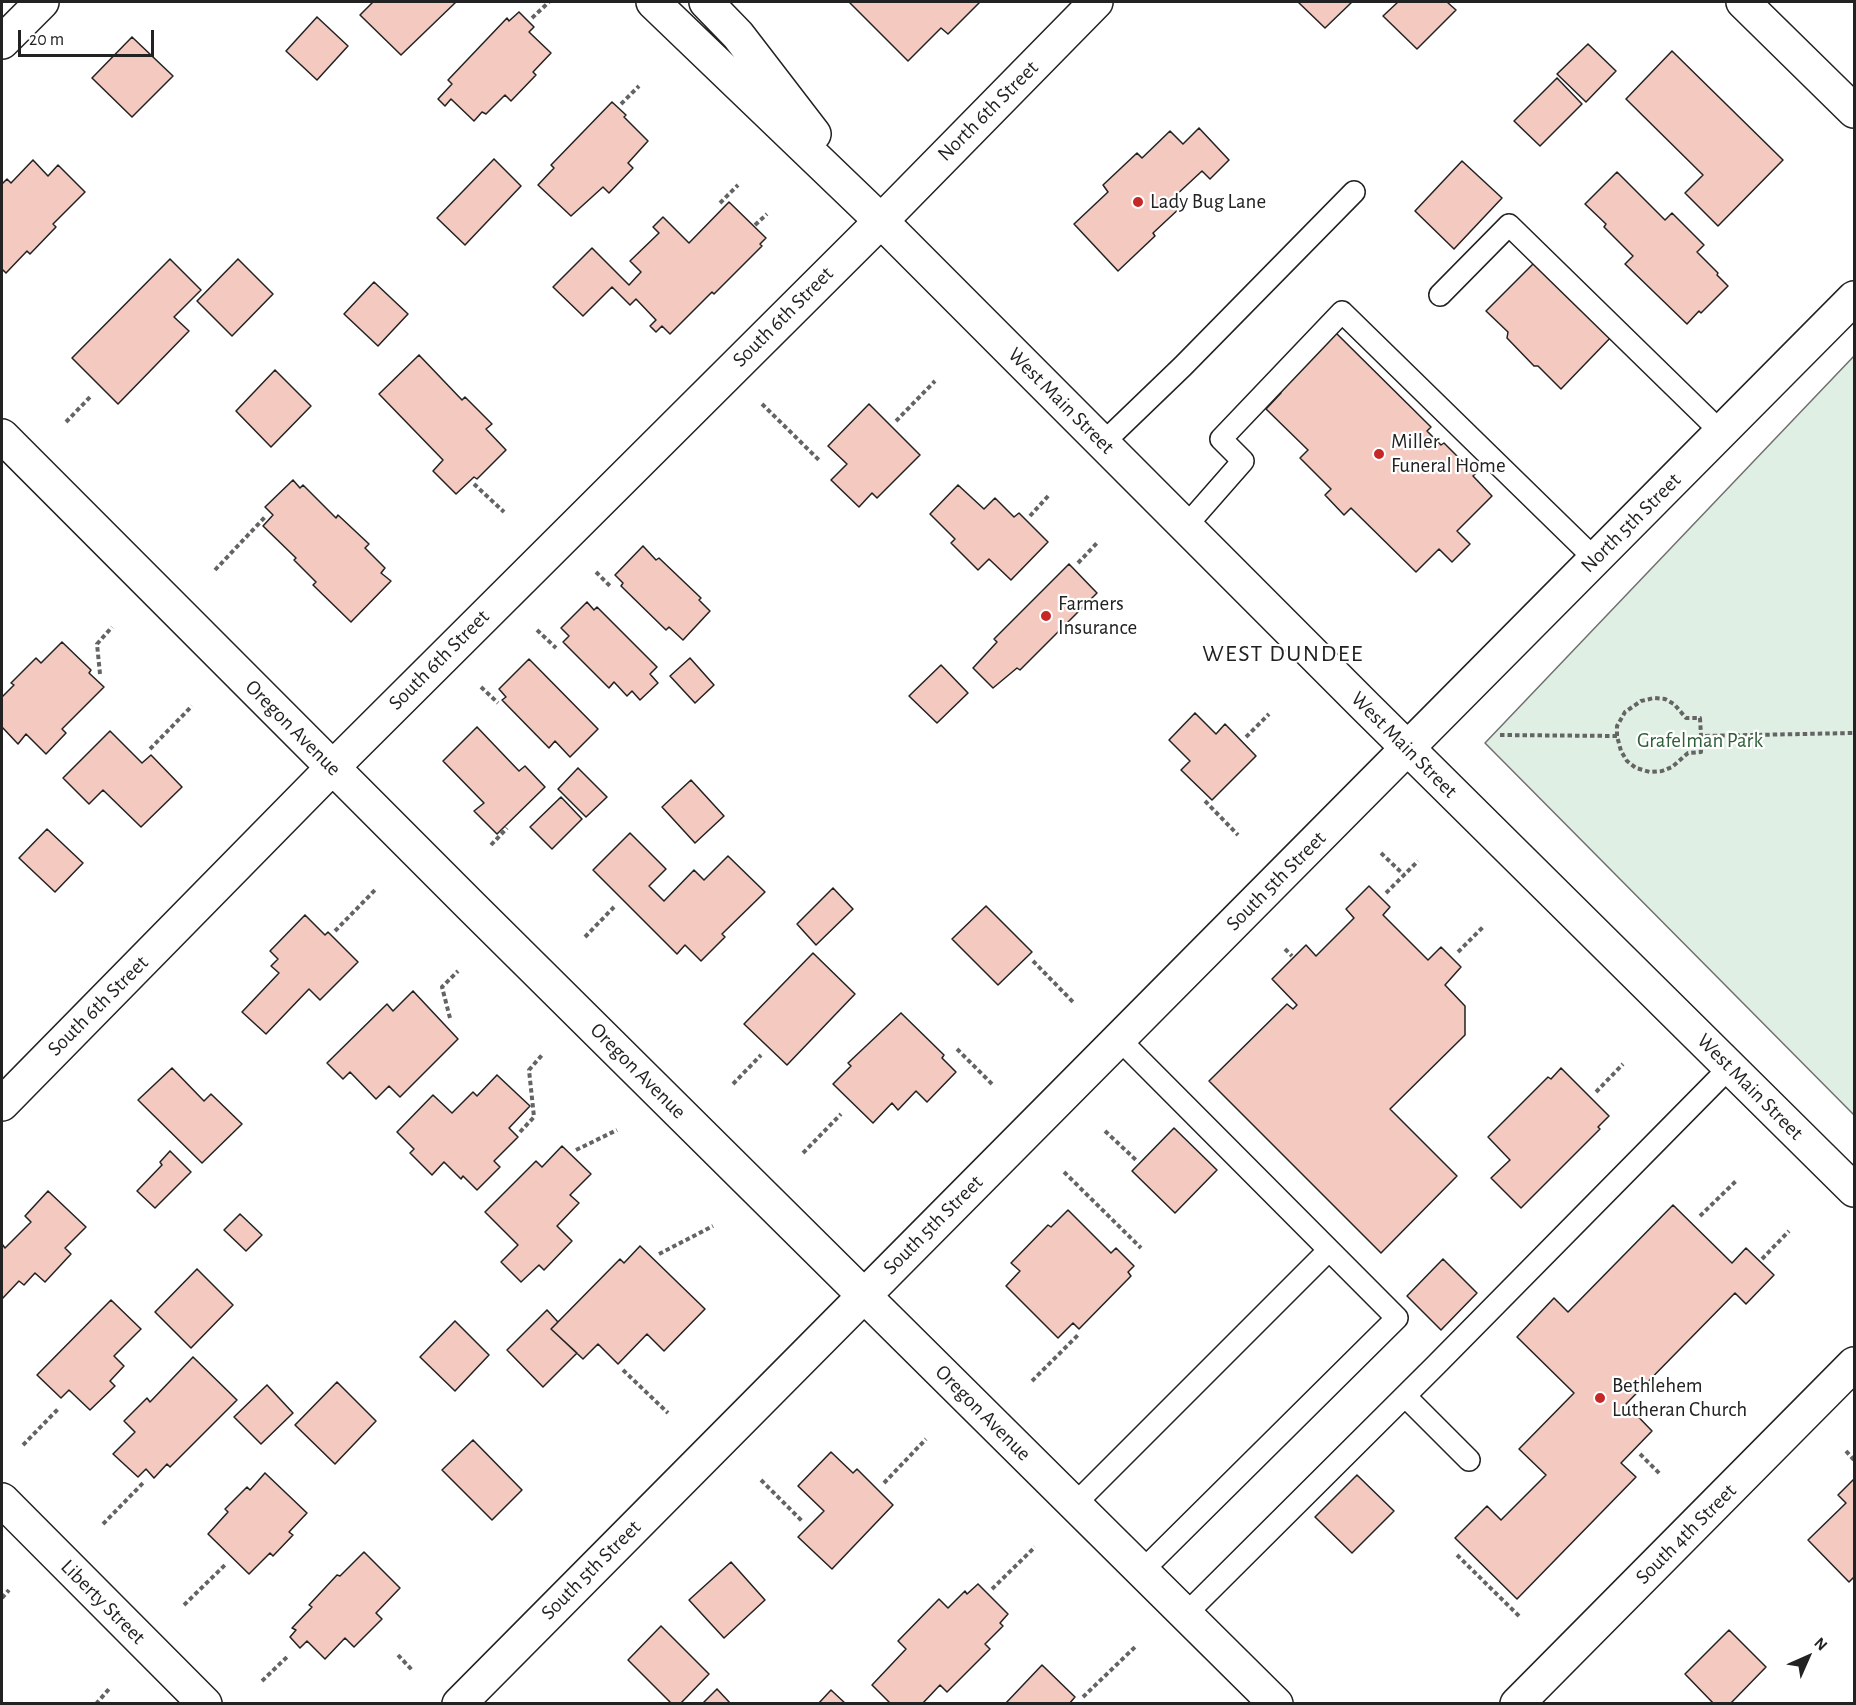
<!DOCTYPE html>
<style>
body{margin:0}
#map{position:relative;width:1856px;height:1705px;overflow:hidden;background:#fff;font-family:"Alegreya Sans",sans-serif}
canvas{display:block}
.frame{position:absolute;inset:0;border:3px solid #222;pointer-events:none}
.north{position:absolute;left:1778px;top:1627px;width:60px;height:60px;-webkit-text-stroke:4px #fff;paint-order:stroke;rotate:45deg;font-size:16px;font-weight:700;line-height:24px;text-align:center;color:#222}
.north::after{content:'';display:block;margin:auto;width:21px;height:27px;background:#222;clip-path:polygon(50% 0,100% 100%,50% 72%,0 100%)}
.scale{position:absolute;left:18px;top:30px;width:136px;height:27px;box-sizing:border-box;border:3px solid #222;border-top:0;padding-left:8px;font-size:18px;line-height:21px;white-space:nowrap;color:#222;-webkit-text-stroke:4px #fff;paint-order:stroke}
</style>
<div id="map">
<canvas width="1856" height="1705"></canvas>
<div class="frame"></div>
<div class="north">N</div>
<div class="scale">20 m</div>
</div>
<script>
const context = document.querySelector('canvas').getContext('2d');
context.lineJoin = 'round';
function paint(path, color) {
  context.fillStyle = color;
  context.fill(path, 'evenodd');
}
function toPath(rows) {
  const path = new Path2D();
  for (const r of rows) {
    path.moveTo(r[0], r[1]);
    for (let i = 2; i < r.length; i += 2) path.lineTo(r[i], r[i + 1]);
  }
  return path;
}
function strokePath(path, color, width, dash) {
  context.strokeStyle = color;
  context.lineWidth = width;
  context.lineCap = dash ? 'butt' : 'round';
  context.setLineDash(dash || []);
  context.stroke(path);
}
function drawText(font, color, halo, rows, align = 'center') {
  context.font = font + ' "Alegreya Sans",sans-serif';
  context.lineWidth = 4.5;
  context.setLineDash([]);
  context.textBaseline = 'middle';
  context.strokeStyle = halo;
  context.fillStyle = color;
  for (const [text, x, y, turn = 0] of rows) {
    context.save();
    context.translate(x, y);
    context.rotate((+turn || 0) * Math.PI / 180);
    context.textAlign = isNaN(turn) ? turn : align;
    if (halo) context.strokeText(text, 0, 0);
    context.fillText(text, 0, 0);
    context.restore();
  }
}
const green = toPath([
 [1854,356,1854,1115,1485,743,1854,356]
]);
const building = toPath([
 [373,2,456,2,401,55,360,15,373,2],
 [849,2,980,2,948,34,941,28,908,61,849,2],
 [1298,2,1352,2,1325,28,1298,2],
 [1398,2,1447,2,1456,10,1417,49,1383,16,1398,2],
 [519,12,534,27,529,32,551,53,533,72,536,75,511,101,505,95,486,114,482,112,474,121,451,99,445,106,438,99,452,84,448,80,507,18,509,21,519,12],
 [317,17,348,46,317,80,286,51,317,17],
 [132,37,173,76,132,117,92,78,132,37],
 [1588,44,1616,71,1586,102,1557,74,1588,44],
 [1672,51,1783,160,1718,226,1685,193,1703,175,1626,99,1672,51],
 [1557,78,1582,104,1540,146,1514,121,1557,78],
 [612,102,626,115,624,117,648,141,628,163,633,168,609,193,603,187,571,216,538,185,554,168,551,165,612,102],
 [1199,128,1229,160,1210,179,1202,171,1174,197,1182,206,1153,233,1155,236,1118,271,1074,224,1108,192,1103,185,1137,153,1142,158,1170,131,1183,144,1199,128],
 [494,159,521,186,465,245,437,218,494,159],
 [33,160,48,176,58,165,85,192,53,224,56,227,30,254,27,251,6,273,3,270,2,272,2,184,7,179,11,183,33,160],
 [1462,161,1502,198,1454,249,1415,211,1462,161],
 [1617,172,1665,220,1672,213,1704,245,1697,252,1718,273,1717,275,1728,286,1701,313,1699,311,1687,324,1625,264,1633,256,1604,227,1606,224,1585,204,1617,172],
 [729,202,766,238,760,244,762,246,714,294,712,292,670,334,662,326,656,332,650,326,656,320,636,299,630,305,612,287,583,316,553,287,592,248,629,285,641,272,630,261,659,233,653,227,663,217,689,243,729,202],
 [170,259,201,290,174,317,189,331,118,404,72,358,170,259],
 [238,259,273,294,232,336,197,301,238,259],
 [1538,259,1614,334,1561,389,1538,366,1534,366,1507,338,1508,332,1486,311,1538,259],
 [374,282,408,314,378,346,344,314,374,282],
 [1334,331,1431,427,1427,431,1441,445,1444,443,1475,474,1473,476,1492,496,1457,531,1470,544,1452,562,1439,549,1416,572,1351,508,1344,515,1325,495,1331,489,1300,458,1308,450,1266,409,1281,393,1277,389,1334,331],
 [419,355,462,400,465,397,492,424,486,429,506,450,477,479,474,477,456,494,433,471,443,460,379,394,419,355],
 [275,370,311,406,271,447,236,411,275,370],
 [869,404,920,455,877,498,872,493,859,507,831,480,847,464,828,446,869,404],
 [293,480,300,488,303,485,336,518,338,515,369,544,365,548,385,568,381,573,391,581,351,622,313,585,316,582,294,560,296,558,263,526,273,515,265,507,293,480],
 [958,485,984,509,995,498,1014,517,1019,513,1048,542,1011,580,989,559,978,570,951,543,955,539,930,514,958,485],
 [643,546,656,560,659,558,701,598,699,600,710,611,683,640,669,627,666,630,621,586,623,583,615,575,643,546],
 [1069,564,1097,593,1020,670,1017,668,993,688,973,668,997,642,994,639,1069,564],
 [587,602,594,610,597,607,657,667,650,674,658,683,640,700,632,691,627,696,614,682,609,688,563,642,569,636,561,628,587,602],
 [62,642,91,670,89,673,104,687,62,729,66,733,46,754,26,734,18,744,2,727,2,697,14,685,11,683,36,658,41,663,62,642],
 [690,658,714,685,695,703,670,676,690,658],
 [529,659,598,729,570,757,555,741,549,748,502,700,506,697,499,689,529,659],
 [941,665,968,693,937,723,909,696,941,665],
 [1195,713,1216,734,1225,724,1256,756,1212,800,1181,770,1190,761,1169,740,1195,713],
 [477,727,519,771,525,766,545,787,497,834,474,811,484,803,443,761,477,727],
 [110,731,142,763,151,755,182,787,141,827,103,790,89,804,63,778,110,731],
 [578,768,607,797,586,817,558,789,578,768],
 [691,780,724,816,695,843,662,807,691,780],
 [561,797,582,819,552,849,530,827,561,797],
 [47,829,83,863,55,892,19,858,47,829],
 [630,833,666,869,649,886,664,901,694,870,704,880,728,856,765,892,722,934,725,937,701,961,685,945,677,954,593,870,630,833],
 [1369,886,1390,907,1383,915,1428,960,1441,947,1461,967,1445,985,1465,1006,1465,1035,1390,1109,1457,1176,1381,1253,1209,1081,1287,1004,1293,1009,1297,1005,1272,979,1306,945,1316,956,1354,918,1346,909,1369,886],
 [833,888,853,909,816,945,797,924,833,888],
 [986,906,1032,952,998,985,952,939,986,906],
 [305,915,325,935,328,932,358,962,320,1000,309,989,266,1034,242,1012,279,973,271,966,278,959,270,951,305,915],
 [813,953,855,994,787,1065,744,1024,813,953],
 [413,991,458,1039,400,1097,389,1086,376,1099,350,1072,343,1079,327,1063,387,1004,393,1011,413,991],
 [901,1013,944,1055,942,1058,956,1072,927,1102,916,1091,898,1110,892,1103,873,1123,833,1084,851,1066,848,1063,901,1013],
 [172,1068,204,1101,211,1094,242,1124,202,1163,138,1100,172,1068],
 [1561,1068,1609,1116,1598,1127,1600,1129,1521,1208,1491,1178,1510,1160,1488,1137,1548,1077,1551,1079,1561,1068],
 [497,1075,530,1106,509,1128,518,1137,494,1161,500,1167,477,1190,463,1176,461,1179,444,1162,432,1175,410,1153,414,1149,397,1132,433,1095,452,1113,473,1092,477,1096,497,1075],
 [1174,1128,1217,1170,1175,1213,1132,1171,1174,1128],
 [562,1146,591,1174,570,1195,579,1203,557,1226,572,1241,544,1270,539,1265,521,1282,501,1262,518,1245,485,1212,536,1161,542,1167,562,1146],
 [170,1151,191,1172,155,1208,137,1191,162,1165,160,1162,170,1151],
 [48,1191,86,1227,65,1248,71,1254,45,1282,35,1273,24,1285,19,1281,2,1299,2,1244,5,1248,31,1222,25,1216,48,1191],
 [1673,1205,1732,1263,1746,1248,1774,1275,1746,1304,1735,1293,1626,1404,1652,1431,1621,1463,1636,1477,1517,1599,1455,1538,1487,1506,1501,1520,1546,1475,1519,1449,1574,1393,1517,1337,1554,1298,1568,1312,1673,1205],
 [1068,1210,1111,1253,1116,1248,1134,1266,1128,1272,1131,1276,1079,1329,1073,1323,1058,1338,1006,1286,1020,1271,1011,1263,1048,1225,1051,1227,1068,1210],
 [240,1214,262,1235,246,1251,224,1230,240,1214],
 [640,1246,705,1309,664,1351,647,1334,618,1364,598,1344,583,1359,551,1329,620,1259,624,1263,640,1246],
 [1443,1259,1477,1293,1441,1330,1407,1296,1443,1259],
 [197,1269,233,1305,191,1348,155,1312,197,1269],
 [111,1300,141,1329,114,1356,124,1366,110,1381,115,1386,90,1410,69,1390,61,1398,37,1375,111,1300],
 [547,1310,558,1322,551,1329,577,1353,543,1387,507,1350,547,1310],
 [455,1321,489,1355,455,1391,420,1357,455,1321],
 [193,1357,237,1400,170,1467,167,1464,154,1478,146,1469,138,1477,113,1454,135,1432,124,1421,147,1398,150,1402,193,1357],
 [337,1382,376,1421,335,1464,295,1425,337,1382],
 [267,1385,293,1413,261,1444,234,1417,267,1385],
 [473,1440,522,1490,492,1520,442,1470,473,1440],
 [831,1452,853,1473,857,1469,893,1505,832,1569,798,1537,824,1511,798,1486,831,1452],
 [265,1473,307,1513,289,1532,293,1535,273,1556,270,1553,249,1574,208,1534,228,1512,225,1509,247,1487,250,1490,265,1473],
 [1357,1475,1394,1511,1352,1553,1315,1517,1357,1475],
 [1854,1479,1854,1577,1849,1582,1808,1540,1846,1503,1838,1495,1854,1479],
 [364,1552,400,1588,376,1613,382,1619,354,1647,345,1638,325,1659,307,1641,300,1648,290,1637,296,1630,292,1628,312,1607,309,1605,337,1575,340,1576,364,1552],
 [731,1562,765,1600,724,1638,689,1600,731,1562],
 [978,1584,1008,1614,1000,1623,1003,1626,985,1644,990,1649,947,1692,940,1685,922,1704,891,1704,872,1685,906,1649,898,1641,939,1599,948,1608,965,1591,967,1594,978,1584],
 [661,1626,709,1674,680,1704,672,1704,628,1660,661,1626],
 [1729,1630,1766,1667,1730,1704,1714,1704,1685,1674,1729,1630],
 [1042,1665,1075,1697,1069,1704,1005,1704,1042,1665],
 [717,1689,731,1704,702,1704,717,1689],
 [831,1690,846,1704,818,1704,831,1690]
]);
const path = toPath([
 [532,18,549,2],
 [621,104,639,86],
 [720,203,738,185],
 [755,225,767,214],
 [762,404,820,461],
 [896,421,935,381],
 [66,422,91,396],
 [474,484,504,512],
 [1030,516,1049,495],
 [1078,563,1097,543],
 [215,570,265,517],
 [596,572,611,587],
 [537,630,556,648],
 [100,674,97,644,112,627],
 [481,687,498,703],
 [1500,735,1617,736,1621,751,1627,761,1636,768,1650,772,1662,771,1672,767,1688,753,1701,752,1701,736,1854,733],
 [1617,736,1617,726,1625,712,1641,701,1654,698,1665,699,1674,704,1686,718,1700,718,1701,736],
 [1246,737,1269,714],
 [150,749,192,706],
 [1205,801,1238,835],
 [491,845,507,828],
 [1381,853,1404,875],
 [1386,893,1418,861],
 [335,931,376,889],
 [585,937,614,907],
 [1285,949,1292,956],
 [1458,952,1484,926],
 [1033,961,1073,1002],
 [450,1018,442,987,458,971],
 [957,1049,992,1084],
 [733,1084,761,1055],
 [1596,1092,1623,1064],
 [1105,1131,1136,1160],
 [520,1132,534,1117,529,1070,542,1055],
 [576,1150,617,1130],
 [803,1153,841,1114],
 [1064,1172,1141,1248],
 [1700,1216,1737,1180],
 [659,1254,713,1226],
 [1762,1259,1789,1231],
 [623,1370,668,1413],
 [1032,1381,1078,1335],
 [23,1445,59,1408],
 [1846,1451,1854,1460],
 [1640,1454,1661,1475],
 [761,1480,803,1522],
 [884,1483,926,1439],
 [103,1524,144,1482],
 [1457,1555,1520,1617],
 [992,1589,1035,1547],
 [2,1598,9,1590],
 [184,1605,226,1564],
 [398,1655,412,1670],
 [262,1681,289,1655],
 [1083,1697,1135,1647],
 [96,1704,109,1689]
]);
const service = toPath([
 [1440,295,1509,225,1721,432],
 [1103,443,1183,366,1354,192],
 [1186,526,1243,461,1221,439,1342,312,1595,559],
 [1119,1039,1397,1318,1142,1571],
 [1405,1396,1469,1460],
 [1074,1505,1329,1250],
 [1186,1614,1436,1365,1730,1067]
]);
const minor = toPath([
 [1743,2,1854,111],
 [2,42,42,2],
 [2,436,471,906,1276,1704],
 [2,1104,333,767,881,221,1096,2],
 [2,1500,205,1704],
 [459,1704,1854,298],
 [1517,1704,1854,1364]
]);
const primary = toPath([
 [653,2,881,221,1366,707,1854,1190],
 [706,2,738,35,814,134]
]);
const markers = [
 [1138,202,6,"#c62828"],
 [1379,454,6,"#c62828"],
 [1046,616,6,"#c62828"],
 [1600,1398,6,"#c62828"]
];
const streetNames = [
 ["North 6th Street",988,111,-45],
 ["South 6th Street",783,317,-45],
 ["West Main Street",1061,401,45],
 ["North 5th Street",1631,523,-45],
 ["South 6th Street",439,660,-45],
 ["Oregon Avenue",293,728,45],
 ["West Main Street",1404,745,45],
 ["South 5th Street",1276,881,-45],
 ["South 6th Street",98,1006,-45],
 ["Oregon Avenue",638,1071,45],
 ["West Main Street",1750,1087,45],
 ["South 5th Street",933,1225,-45],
 ["Oregon Avenue",983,1413,45],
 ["South 4th Street",1686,1534,-45],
 ["South 5th Street",591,1570,-45],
 ["Liberty Street",103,1602,45]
];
const poiNames = [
 ["Lady Bug Lane",1150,202],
 ["Miller",1391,442],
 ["Funeral Home",1391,466],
 ["Farmers",1058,604],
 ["Insurance",1058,628],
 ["Bethlehem",1612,1386],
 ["Lutheran Church",1612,1410]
];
const parkNames = [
 ["Grafelman Park",1700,741]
];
const quarterNames = [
 ["WEST DUNDEE",1283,654]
];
paint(green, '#e0efe3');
strokePath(green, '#6f6f6f', 1.5);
paint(building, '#f3c9c0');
strokePath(building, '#222', 1.5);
strokePath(service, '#222', 24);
strokePath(minor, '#222', 36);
strokePath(primary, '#222', 36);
strokePath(path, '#646464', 4, [4.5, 3]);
strokePath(service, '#fff', 21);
strokePath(minor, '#fff', 33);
strokePath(primary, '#fff', 33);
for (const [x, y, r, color] of markers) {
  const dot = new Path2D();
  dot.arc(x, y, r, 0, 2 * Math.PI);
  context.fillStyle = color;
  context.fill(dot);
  strokePath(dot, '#fff', 2);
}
drawText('21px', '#222', '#fff', streetNames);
drawText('21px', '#222', '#fff', poiNames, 'left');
drawText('21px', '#2f5e38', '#fff', parkNames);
context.letterSpacing = '1.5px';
drawText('24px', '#222', '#fff', quarterNames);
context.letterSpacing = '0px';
</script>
